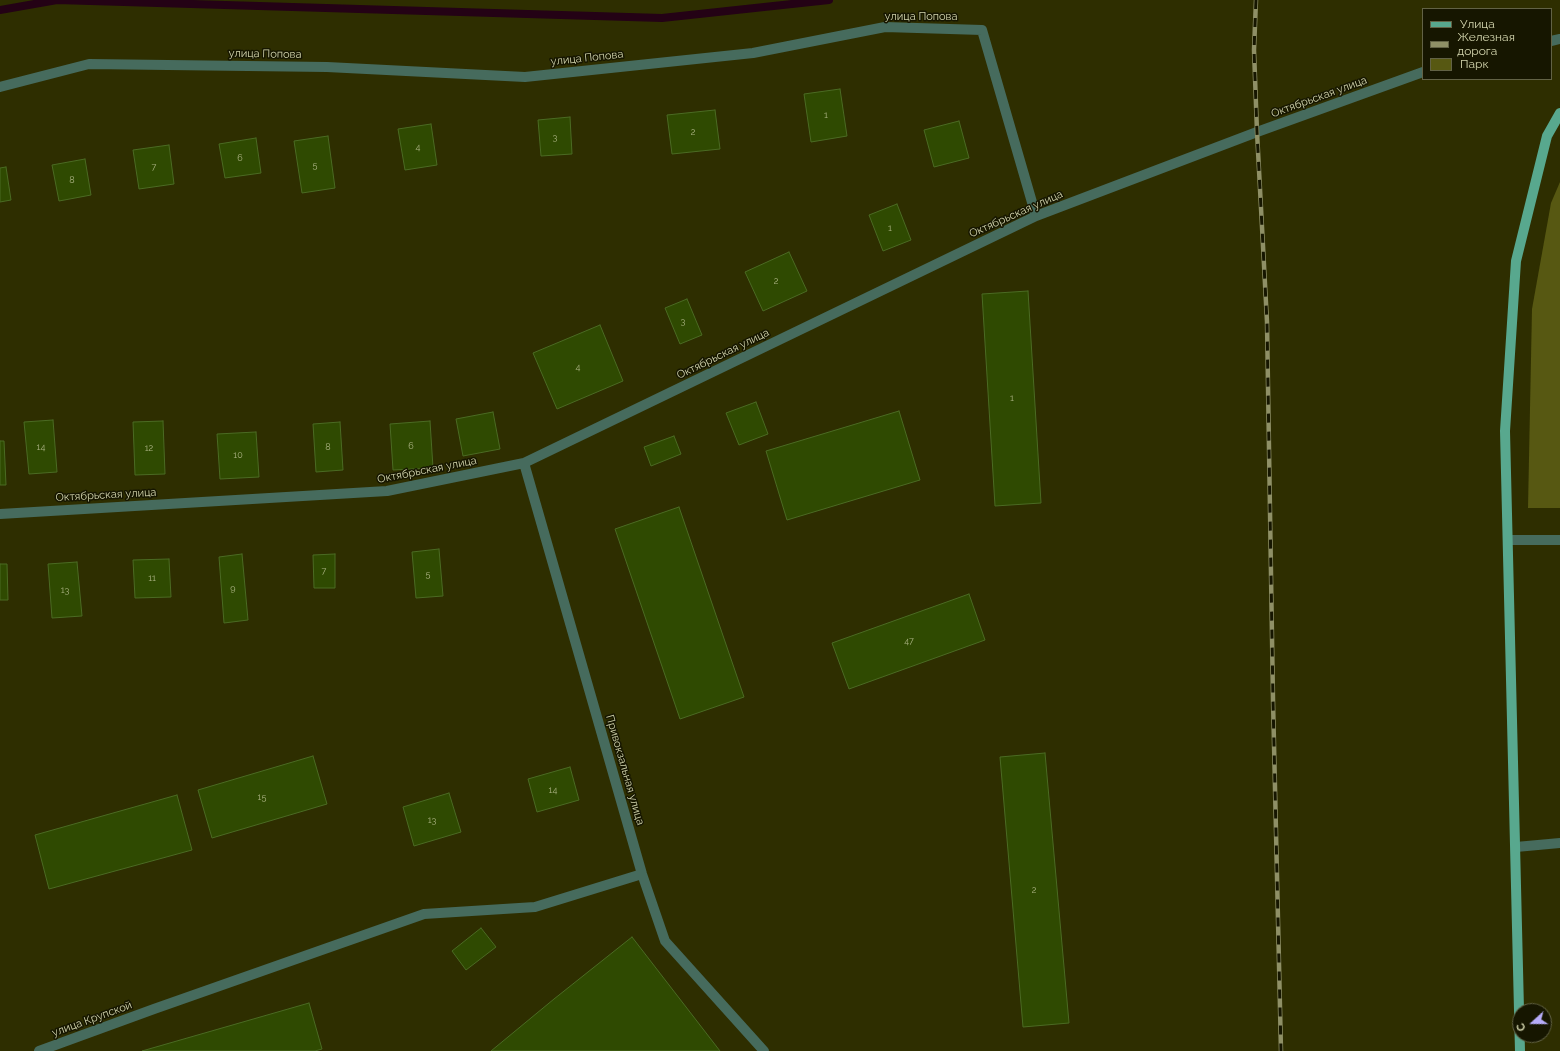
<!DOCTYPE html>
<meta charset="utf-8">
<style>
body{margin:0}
#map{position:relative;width:1560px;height:1051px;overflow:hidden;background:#2e2e00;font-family:Raleway,sans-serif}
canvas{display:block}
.legend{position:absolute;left:1422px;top:8px;width:130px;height:72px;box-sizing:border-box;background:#161600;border:1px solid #626245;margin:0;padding:5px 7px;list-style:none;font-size:12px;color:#d3d5ad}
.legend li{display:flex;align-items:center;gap:8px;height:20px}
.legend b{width:20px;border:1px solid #626245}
.north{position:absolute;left:1512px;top:1003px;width:40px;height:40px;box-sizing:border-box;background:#161600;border:1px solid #626245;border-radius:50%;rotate:249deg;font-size:11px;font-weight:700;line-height:16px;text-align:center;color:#d3d5ad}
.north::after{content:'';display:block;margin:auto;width:14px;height:18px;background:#b6acf8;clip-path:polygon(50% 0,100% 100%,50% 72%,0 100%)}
</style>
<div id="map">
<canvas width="1560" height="1051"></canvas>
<ul class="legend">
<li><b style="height:5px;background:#58a88e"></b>Улица</li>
<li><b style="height:5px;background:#8f9066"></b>Железная дорога</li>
<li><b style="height:11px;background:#575812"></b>Парк</li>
</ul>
<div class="north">С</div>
</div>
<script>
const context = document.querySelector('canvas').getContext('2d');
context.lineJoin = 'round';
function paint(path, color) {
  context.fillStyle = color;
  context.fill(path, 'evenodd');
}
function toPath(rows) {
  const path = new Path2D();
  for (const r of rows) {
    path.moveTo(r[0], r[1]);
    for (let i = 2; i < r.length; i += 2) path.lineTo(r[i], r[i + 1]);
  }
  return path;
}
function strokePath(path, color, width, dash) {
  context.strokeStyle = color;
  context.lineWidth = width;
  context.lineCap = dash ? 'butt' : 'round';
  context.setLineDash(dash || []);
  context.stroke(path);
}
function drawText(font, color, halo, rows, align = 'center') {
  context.font = font + ' Raleway,sans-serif';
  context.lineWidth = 3;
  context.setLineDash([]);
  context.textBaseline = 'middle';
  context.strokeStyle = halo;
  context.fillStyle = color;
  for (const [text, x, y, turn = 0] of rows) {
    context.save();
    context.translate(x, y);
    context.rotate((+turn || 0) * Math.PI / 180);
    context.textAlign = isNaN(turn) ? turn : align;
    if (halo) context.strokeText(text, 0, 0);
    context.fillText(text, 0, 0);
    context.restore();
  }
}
const green = toPath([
 [1560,182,1560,508,1528,508,1532,309,1551,203]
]);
const stream = toPath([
 [0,10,57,0,662,18,829,0]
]);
const building = toPath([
 [840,89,847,136,811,142,804,94,840,89],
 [715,110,720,149,672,154,667,115,715,110],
 [570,117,572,154,541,156,538,120,570,117],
 [959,121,969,158,934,167,924,130,959,121],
 [431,124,437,165,405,170,398,129,431,124],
 [328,136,335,188,302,193,294,141,328,136],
 [256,138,261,173,225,178,219,144,256,138],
 [169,145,174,184,139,189,133,150,169,145],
 [85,159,91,195,59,201,52,165,85,159],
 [6,167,11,200,0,202,0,168,6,167],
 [897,204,911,240,883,251,869,215,897,204],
 [789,252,807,291,763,311,745,272,789,252],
 [1028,291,1041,503,995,506,982,294,1028,291],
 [687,299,702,335,680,344,665,308,687,299],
 [600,325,623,381,557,409,533,353,600,325],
 [756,402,768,434,739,445,726,413,756,402],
 [899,411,920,480,787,520,766,451,899,411],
 [493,412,500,449,463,456,456,419,493,412],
 [53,420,57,472,29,474,24,422,53,420],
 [163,421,165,474,135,475,133,422,163,421],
 [430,421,433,468,393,470,390,424,430,421],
 [340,422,343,470,316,472,313,424,340,422],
 [256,432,259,477,220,479,217,434,256,432],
 [674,436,681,454,651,466,644,447,674,436],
 [0,441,4,441,6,485,0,485,0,441],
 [679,507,744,697,680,719,615,529,679,507],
 [439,549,443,596,416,598,412,552,439,549],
 [242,554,248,620,224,623,219,557,242,554],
 [335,554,335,588,314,588,313,555,335,554],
 [169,559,171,597,135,598,133,560,169,559],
 [77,562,82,616,52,618,48,564,77,562],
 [0,564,7,564,8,600,0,600,0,564],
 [969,594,985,640,849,689,832,643,969,594],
 [1045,753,1069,1023,1023,1027,1000,757,1045,753],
 [313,756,327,804,212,838,198,790,313,756],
 [570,767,579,800,537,812,528,779,570,767],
 [449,793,461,832,414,846,403,807,449,793],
 [177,795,192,850,49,889,35,835,177,795],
 [481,928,496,947,466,970,452,951,481,928],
 [632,937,720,1051,491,1051,554,999,632,937],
 [309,1003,322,1049,315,1051,142,1051,309,1003]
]);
const service = toPath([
 [1508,540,1560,540],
 [1516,847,1560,843]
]);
const minor = toPath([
 [1551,41,1560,39],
 [0,87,89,64,327,67,525,77,753,53,885,27,982,30,1036,216],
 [524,463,642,874,665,941,764,1051],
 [0,514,387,491,524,463,1036,216,1257,132,1423,72],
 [39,1051,154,1009,424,914,535,907,642,874]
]);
const primary = toPath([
 [1520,1051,1505,431,1516,261,1547,136,1560,113]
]);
const rail = toPath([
 [1256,0,1254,50,1257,132,1267,322,1273,700,1281,1051]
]);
const numberNames = [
 ["1",826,115],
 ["2",693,132],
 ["3",555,137],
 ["4",418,147],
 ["6",240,158],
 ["5",315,165],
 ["7",154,167],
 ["8",72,180],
 ["1",890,228],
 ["2",776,281],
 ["3",683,321],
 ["4",578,367],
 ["1",1012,398],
 ["6",411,446],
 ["14",41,447],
 ["8",328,447],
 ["12",149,448],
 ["10",238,455],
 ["7",324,571],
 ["5",428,574],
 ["11",152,578],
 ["9",233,588],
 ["13",65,590],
 ["47",909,641],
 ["14",553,790],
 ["15",262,797],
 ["13",432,820],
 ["2",1034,890]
];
const streetNames = [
 ["улица Попова",921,17],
 ["улица Попова",265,54,1],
 ["улица Попова",587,58,-6],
 ["Октябрьская улица",1319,97,-20],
 ["Октябрьская улица",1016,214,-24],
 ["Октябрьская улица",723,354,-26],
 ["Октябрьская улица",427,470,-11],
 ["Октябрьская улица",106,495,-3],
 ["Привокзальная улица",625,770,74],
 ["улица Крупской",92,1019,-20]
];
paint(green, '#575812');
strokePath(stream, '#240215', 8);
paint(building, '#2f4a01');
strokePath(building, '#4b6b23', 1);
strokePath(service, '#466b5d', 10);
strokePath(minor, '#466b5d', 10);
strokePath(primary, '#58a88e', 10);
strokePath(rail, '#8f9066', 4.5);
strokePath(rail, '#161600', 3, [9]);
drawText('9px', '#aab282', null, numberNames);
drawText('11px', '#d3d5ad', '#161600', streetNames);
</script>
